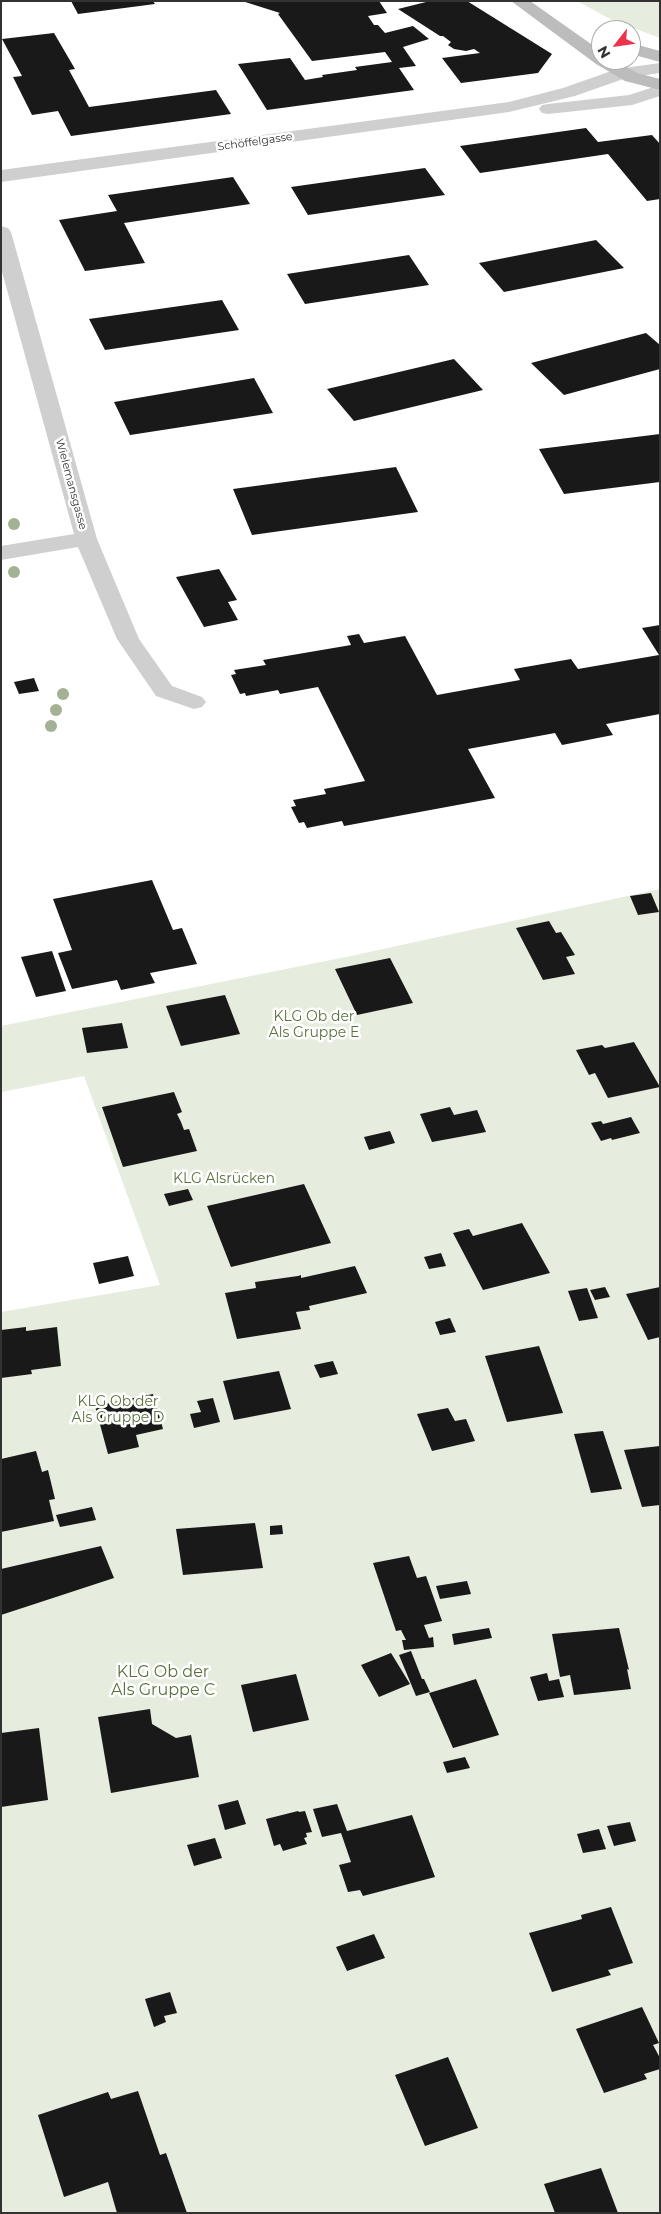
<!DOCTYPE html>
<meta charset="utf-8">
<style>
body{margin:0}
#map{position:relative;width:661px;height:2214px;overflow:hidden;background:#fff;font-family:Montserrat,sans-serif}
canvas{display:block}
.frame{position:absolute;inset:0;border:2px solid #323232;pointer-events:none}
.north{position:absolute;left:591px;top:20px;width:50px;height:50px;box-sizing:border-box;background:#fff;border:1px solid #adadad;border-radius:50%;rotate:240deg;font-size:14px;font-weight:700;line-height:20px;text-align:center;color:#323232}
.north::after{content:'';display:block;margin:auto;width:18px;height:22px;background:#eb334d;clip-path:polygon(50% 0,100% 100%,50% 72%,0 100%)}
</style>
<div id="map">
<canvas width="661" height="2214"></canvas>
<div class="frame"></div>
<div class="north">N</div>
</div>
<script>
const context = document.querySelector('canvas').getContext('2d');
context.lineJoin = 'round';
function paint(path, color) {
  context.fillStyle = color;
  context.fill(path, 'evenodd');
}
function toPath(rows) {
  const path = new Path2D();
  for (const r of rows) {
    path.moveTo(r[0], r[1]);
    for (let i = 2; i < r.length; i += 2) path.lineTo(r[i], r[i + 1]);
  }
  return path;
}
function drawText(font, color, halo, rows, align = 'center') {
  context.font = font + ' Montserrat,sans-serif';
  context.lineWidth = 5;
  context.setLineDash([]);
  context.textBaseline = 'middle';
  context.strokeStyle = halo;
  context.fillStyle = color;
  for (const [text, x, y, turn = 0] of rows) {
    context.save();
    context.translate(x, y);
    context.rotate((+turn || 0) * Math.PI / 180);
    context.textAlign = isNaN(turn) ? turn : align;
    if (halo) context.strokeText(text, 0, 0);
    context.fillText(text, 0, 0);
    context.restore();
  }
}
const green = toPath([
 [577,1,660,1,660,38,612,20],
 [660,889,660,2213,1,2213,1,1312,160,1285,84,1076,1,1092,1,1026,346,957]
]);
const building = toPath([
 [71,1,153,1,155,4,78,14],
 [242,1,379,1,387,13,368,16,374,25,378,25,385,33,413,26,429,39,403,47,416,66,399,68,414,90,267,110,238,64,290,58,305,80,323,77,322,75,357,70,355,67,392,62,385,52,312,61,278,14,280,13],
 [430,1,467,1,552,54,538,73,461,83,442,58,480,53,474,49,466,51,454,49,448,45,451,42,443,36,440,36,398,9],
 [54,33,75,69,69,70,89,107,216,90,231,114,71,136,58,111,32,115,13,77,22,76,2,39],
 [586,128,598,142,652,135,660,144,660,199,647,201,608,154,480,173,460,146],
 [425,168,445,195,308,215,291,187],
 [233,177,250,204,124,223,145,263,85,271,59,220,117,211,108,195],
 [596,240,624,268,504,292,479,263],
 [409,255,429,285,305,304,287,274],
 [222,300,239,330,105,350,89,319],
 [646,333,660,345,660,369,564,395,531,363],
 [454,359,483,390,354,421,327,389],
 [254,378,273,413,130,435,114,402],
 [660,434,660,482,564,494,539,449],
 [396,467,418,512,252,535,233,489],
 [219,569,237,600,228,602,238,620,204,627,176,577],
 [660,625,660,714,606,724,613,735,562,745,555,733,468,749,495,798,344,826,342,821,307,828,304,822,299,823,291,807,296,806,293,800,326,794,324,789,365,781,318,687,280,694,278,690,246,696,245,693,240,694,231,675,236,674,234,670,266,665,263,660,351,645,347,636,359,634,364,643,405,636,437,695,520,680,514,669,571,659,578,669,659,655,642,628],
 [34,678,39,691,19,694,14,682],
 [152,880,173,930,182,928,197,964,150,973,155,983,121,990,117,980,72,989,58,953,72,950,53,899],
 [651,893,659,912,638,915,630,896],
 [549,921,556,933,561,932,575,955,566,957,575,974,543,980,516,928],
 [52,951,66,991,36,997,21,957],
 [390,958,413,1003,357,1015,335,969],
 [225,995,240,1034,181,1046,166,1006],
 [122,1023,128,1048,87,1053,82,1028],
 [634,1042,660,1087,608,1098,595,1073,589,1075,576,1050,602,1045,605,1048],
 [174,1092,182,1112,177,1114,181,1122,184,1130,189,1129,197,1151,123,1167,102,1107],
 [450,1107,454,1115,477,1110,486,1132,432,1142,420,1114],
 [631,1117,640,1133,612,1140,611,1138,601,1141,591,1123,601,1121,603,1124],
 [390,1131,395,1143,369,1150,364,1137],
 [304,1184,331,1243,231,1267,207,1206],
 [188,1189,193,1200,169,1206,164,1194],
 [522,1223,550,1273,483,1290,453,1233,469,1229,473,1236],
 [441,1253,446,1266,429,1269,424,1257],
 [128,1256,134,1276,99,1284,93,1263],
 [355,1266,367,1293,309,1306,310,1310,296,1312,301,1329,237,1339,225,1293,256,1288,255,1282,298,1276,301,1275,301,1278],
 [605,1287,610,1297,595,1300,590,1290],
 [660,1287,660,1337,648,1340,626,1294],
 [587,1288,598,1318,579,1321,568,1291],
 [450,1318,456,1332,440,1335,435,1322],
 [26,1327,26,1331,57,1327,61,1366,31,1370,32,1374,1,1378,1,1330],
 [539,1346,563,1413,507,1422,485,1356],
 [333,1361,338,1374,320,1378,314,1365],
 [279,1371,291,1409,234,1420,223,1381],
 [153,1394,163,1429,136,1435,139,1447,108,1454,95,1406],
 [213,1398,220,1422,194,1428,190,1414,201,1412,197,1401],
 [448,1408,455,1421,466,1419,475,1441,432,1451,417,1414],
 [603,1431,622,1489,591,1493,574,1434],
 [660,1446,660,1505,642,1507,624,1450],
 [36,1451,42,1472,48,1470,55,1499,49,1500,54,1521,1,1532,1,1459],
 [92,1507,96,1520,60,1527,56,1515],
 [255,1523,263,1568,183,1575,176,1529],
 [282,1525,283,1534,270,1535,270,1526],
 [101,1546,114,1578,1,1615,1,1569],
 [409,1556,417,1578,426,1576,442,1621,424,1625,429,1638,433,1637,434,1647,404,1650,402,1640,406,1640,401,1630,396,1631,373,1563],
 [467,1581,471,1594,440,1599,436,1586],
 [489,1628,492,1638,454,1645,452,1634],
 [619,1628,629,1670,627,1669,631,1689,574,1695,570,1675,560,1677,552,1634],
 [411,1651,422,1679,424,1679,430,1692,416,1696,399,1655],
 [391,1653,410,1684,379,1697,361,1665],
 [547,1673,549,1681,559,1679,564,1697,538,1701,530,1677],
 [296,1674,309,1720,253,1732,241,1685],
 [476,1679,499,1735,453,1748,429,1693],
 [150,1709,152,1724,176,1738,191,1735,199,1777,111,1793,98,1717],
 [39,1728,48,1800,1,1807,1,1733],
 [465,1757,470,1768,447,1773,443,1762],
 [238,1800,246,1824,225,1830,218,1805],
 [337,1804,347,1831,412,1815,435,1877,363,1896,360,1890,348,1892,339,1865,351,1862,341,1833,322,1837,313,1809],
 [298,1811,299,1812,305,1811,312,1832,306,1833,307,1837,304,1838,307,1844,283,1851,280,1844,274,1846,266,1819],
 [630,1822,636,1841,614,1846,607,1826],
 [599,1829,606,1849,583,1853,577,1834],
 [215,1838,222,1858,194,1866,187,1845],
 [611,1907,633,1963,608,1970,611,1975,552,1992,529,1933,582,1919,581,1915],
 [374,1934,385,1958,347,1971,336,1947],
 [170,1992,177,2013,164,2016,166,2022,154,2027,145,1999],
 [642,2007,659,2043,653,2045,660,2058,660,2069,644,2074,647,2079,604,2093,576,2029],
 [448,2057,478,2128,425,2146,395,2075],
 [138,2091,160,2155,166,2153,187,2213,117,2213,108,2182,64,2197,38,2115,108,2092,111,2099],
 [601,2168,618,2213,555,2213,544,2184]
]);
const minor = toPath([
 [660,63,660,73,626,78,575,96,509,112,1,182,1,170,509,102,563,88,617,69,660,63],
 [660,85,660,96,632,105,548,114,542,113,539,109,542,105,548,104,629,95,660,85],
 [1,226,8,228,11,232,97,539,139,639,172,686,202,697,206,702,202,707,194,709,156,696,117,639,78,547,1,560,1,546,74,534,1,268,1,226]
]);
const secondary = toPath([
 [511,1,530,1,601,51,601,60,614,60,637,73,660,79,660,90,625,81,596,64,511,1],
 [631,43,660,51,660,62,631,54,631,43]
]);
const trees = [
 [14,524],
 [14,572],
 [63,694],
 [56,710],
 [51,726]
];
const farStreetnames = [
 ["Schöffelgasse",255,142,-8],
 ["Wielemansgasse",71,484,75]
];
const parkNames = [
 ["KLG Ob der",314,1017],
 ["Als Gruppe E",314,1033],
 ["KLG Alsrücken",224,1179],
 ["KLG Ob der",118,1402],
 ["Als Gruppe D",118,1418]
];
const nearParknames = [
 ["KLG Ob der",163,1672],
 ["Als Gruppe C",163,1690]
];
paint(green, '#e6ecde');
paint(building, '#191919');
paint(minor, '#cfcfcf');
paint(secondary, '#bcbcbc');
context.fillStyle = '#a4b194';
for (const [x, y] of trees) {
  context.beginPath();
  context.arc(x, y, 6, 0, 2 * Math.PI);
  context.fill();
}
drawText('11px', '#323232', '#fff', farStreetnames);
drawText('14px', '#59713d', '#fff', parkNames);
drawText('16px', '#59713d', '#fff', nearParknames);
</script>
